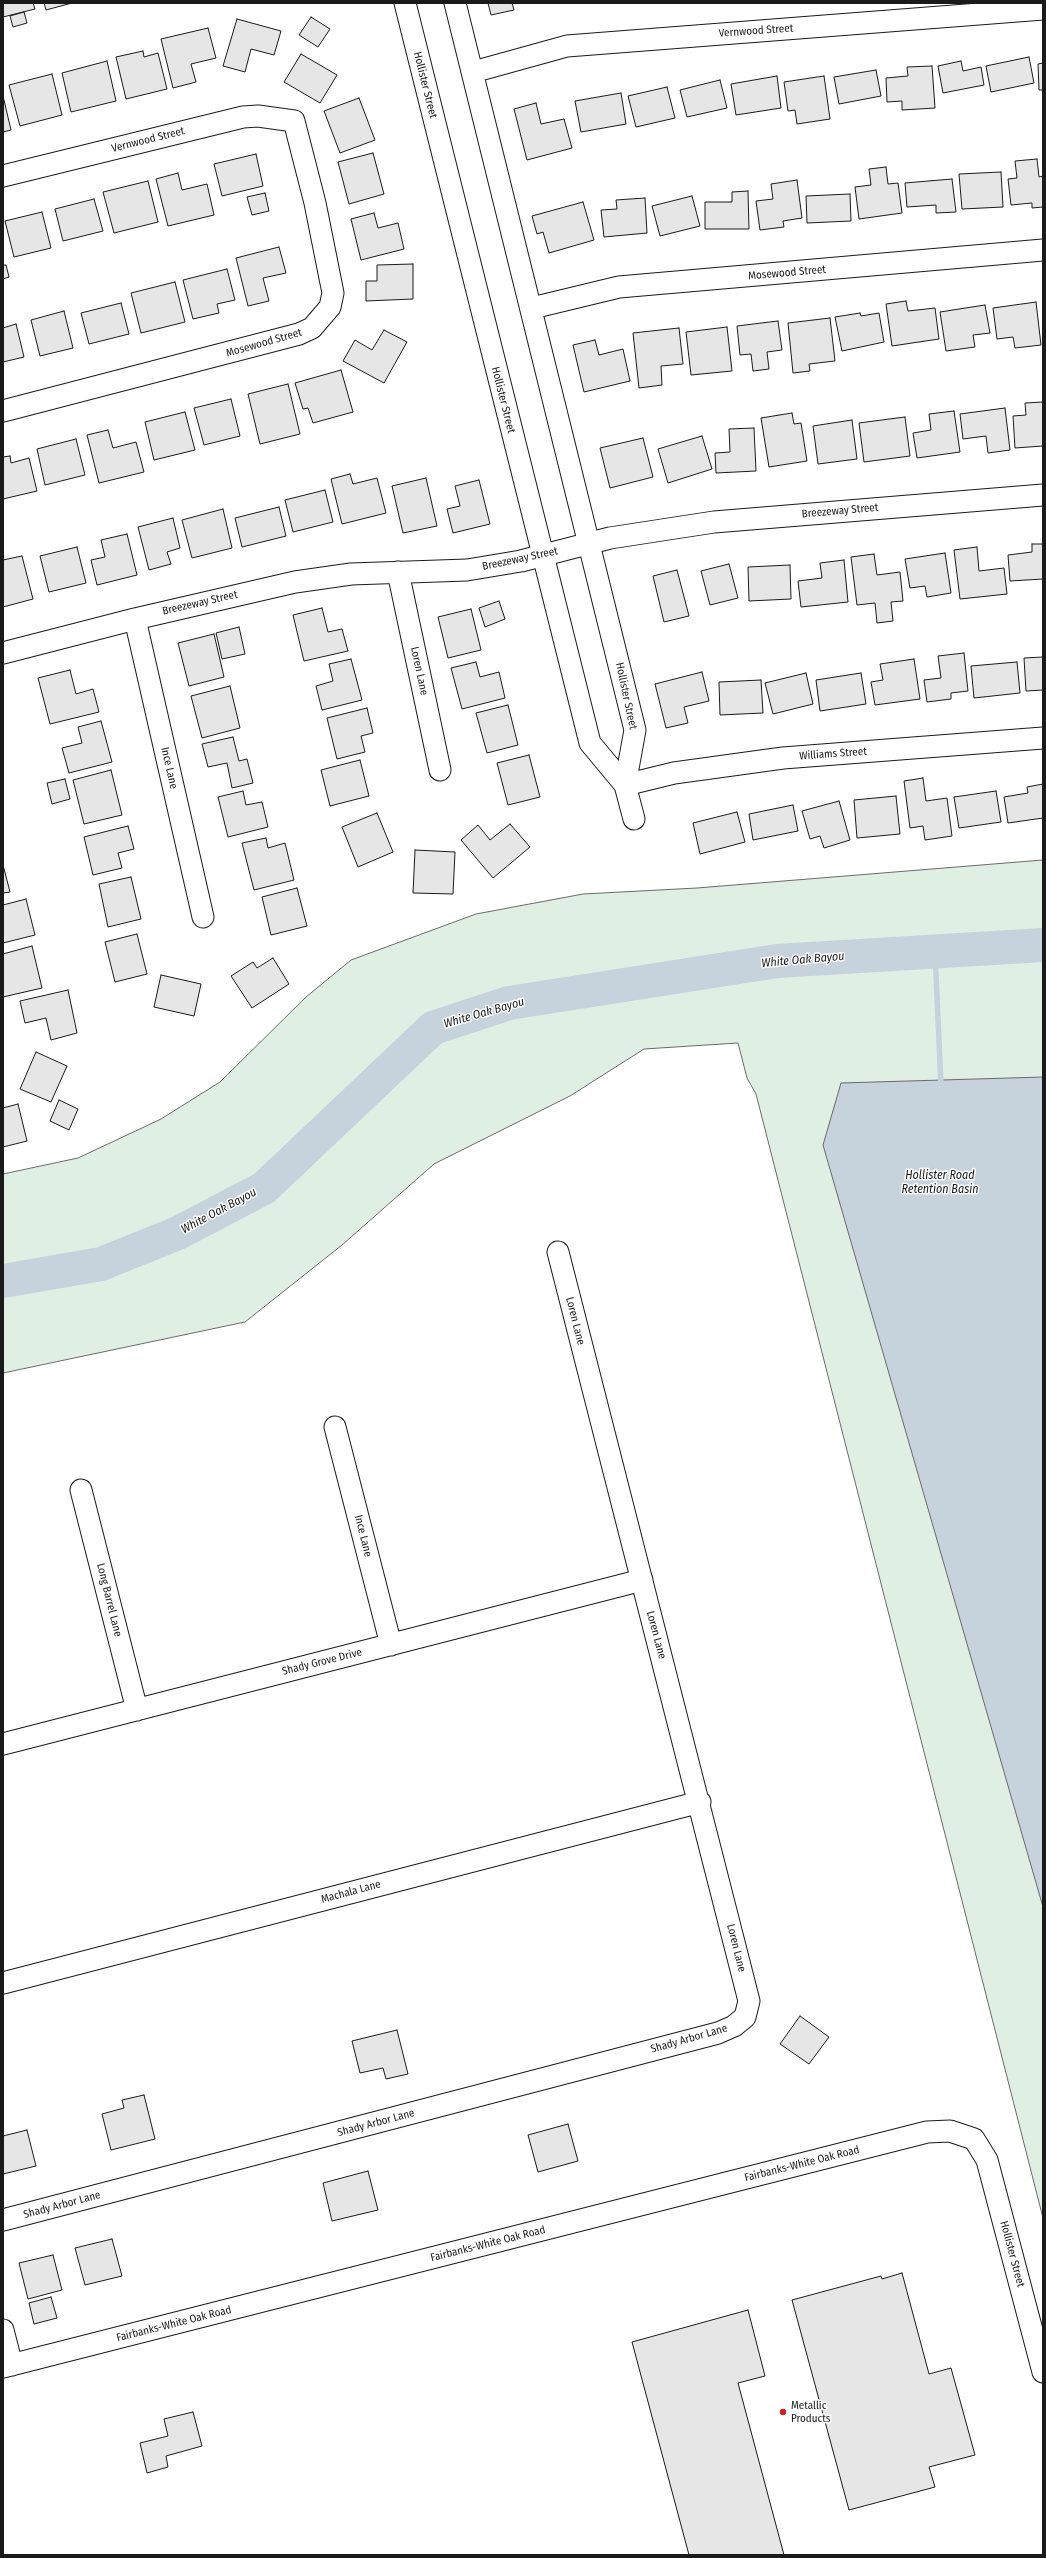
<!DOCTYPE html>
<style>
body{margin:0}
#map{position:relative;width:1046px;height:2558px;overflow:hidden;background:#fff;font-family:"Fira Sans Condensed",sans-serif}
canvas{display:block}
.frame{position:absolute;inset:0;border:4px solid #1a1a1a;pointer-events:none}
</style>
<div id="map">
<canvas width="1046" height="2558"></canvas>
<div class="frame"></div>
</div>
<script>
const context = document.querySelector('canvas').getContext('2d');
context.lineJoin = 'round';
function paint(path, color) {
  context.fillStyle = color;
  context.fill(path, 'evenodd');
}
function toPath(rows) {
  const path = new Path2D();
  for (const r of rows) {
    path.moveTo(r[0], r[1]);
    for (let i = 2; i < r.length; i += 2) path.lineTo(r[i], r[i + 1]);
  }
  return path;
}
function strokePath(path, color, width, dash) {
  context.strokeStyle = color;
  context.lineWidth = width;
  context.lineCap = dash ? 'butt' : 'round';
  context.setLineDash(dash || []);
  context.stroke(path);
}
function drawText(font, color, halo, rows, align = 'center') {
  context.font = font + ' "Fira Sans Condensed",sans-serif';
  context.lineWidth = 3;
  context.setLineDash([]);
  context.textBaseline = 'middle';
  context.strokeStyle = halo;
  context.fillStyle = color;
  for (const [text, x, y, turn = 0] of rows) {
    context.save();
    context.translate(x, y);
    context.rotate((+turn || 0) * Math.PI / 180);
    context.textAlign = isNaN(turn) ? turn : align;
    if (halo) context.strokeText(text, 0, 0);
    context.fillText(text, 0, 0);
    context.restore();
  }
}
const green = toPath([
 [1043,860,1043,2218,756,1094,747,1078,738,1043,644,1049,570,1096,434,1164,342,1245,245,1322,3,1373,3,1174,78,1158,161,1119,220,1082,306,997,351,960,476,914,583,894,697,888,1043,860]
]);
const water = toPath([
 [1043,1077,1043,1907,823,1145,841,1083,1043,1077]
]);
const stream = toPath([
 [935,951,941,1087]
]);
const river = toPath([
 [3,1281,101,1264,178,1233,264,1188,433,1028,509,1003,777,961,1043,945]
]);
const building = toPath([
 [3,3,33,3,35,9,3,17,3,3],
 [44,3,72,3,46,10,44,3],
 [488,3,512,3,514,10,491,15,488,3],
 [24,12,27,23,13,27,10,16,24,12],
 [311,17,330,29,318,47,299,35,311,17],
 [237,19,281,31,274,55,251,49,245,72,223,66,237,19],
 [208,28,216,58,191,64,196,82,173,88,161,39,208,28],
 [143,51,144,57,158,53,167,89,126,99,116,57,143,51],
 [301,54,337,75,320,103,284,82,301,54],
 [1029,57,1034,83,991,92,986,66,1029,57],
 [107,61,116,101,71,112,62,73,107,61],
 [961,61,963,71,981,67,984,85,943,93,938,66,961,61],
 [1043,63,1043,90,1039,90,1038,64,1043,63],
 [932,66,935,108,902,110,902,101,887,102,886,78,908,76,907,67,932,66],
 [876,70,881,96,839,104,834,77,876,70],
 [52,74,62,115,20,126,9,85,52,74],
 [777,76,781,108,736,115,731,84,777,76],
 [824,76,830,119,797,124,795,110,788,111,784,82,824,76],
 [720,80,727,108,687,117,680,90,720,80],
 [667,87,675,118,636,127,628,96,667,87],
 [621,93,626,124,581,132,575,101,621,93],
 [3,96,11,130,3,132,3,96],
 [359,98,375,140,340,153,324,111,359,98],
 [536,103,541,124,564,119,572,148,527,160,514,109,536,103],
 [373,153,384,194,349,204,338,162,373,153],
 [256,154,263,186,222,196,214,164,256,154],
 [1037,159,1039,177,1043,176,1043,207,1032,208,1032,203,1011,205,1008,179,1017,178,1015,161,1037,159],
 [886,167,888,184,898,183,902,213,859,219,855,187,871,185,869,169,886,167],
 [1001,172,1003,207,962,209,959,174,1001,172],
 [178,173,182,190,207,184,214,215,168,226,156,179,178,173],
 [952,179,956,212,936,213,936,205,907,207,905,183,952,179],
 [797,180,802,218,783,221,784,227,760,230,756,201,773,199,771,184,797,180],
 [148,181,158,222,114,233,103,192,148,181],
 [748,191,749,229,705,229,705,202,732,202,732,192,748,191],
 [265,193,269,211,252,215,247,197,265,193],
 [850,194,851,221,807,223,806,196,850,194],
 [692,196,700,226,660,236,652,206,692,196],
 [645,198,647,233,604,237,601,210,617,209,616,200,645,198],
 [94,199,103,231,63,241,55,209,94,199],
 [583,202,594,240,549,253,543,232,537,234,532,216,583,202],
 [42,212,51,248,14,257,5,221,42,212],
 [374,213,378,228,398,223,404,249,361,260,351,219,374,213],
 [279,247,286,273,263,278,269,301,248,306,236,258,279,247],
 [413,264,413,299,366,301,366,281,377,281,377,265,413,264],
 [3,265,6,265,9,277,3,279,3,265],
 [227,269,235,300,217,304,219,313,193,319,183,280,227,269],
 [175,282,185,322,141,333,131,293,175,282],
 [906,301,908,311,935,308,939,339,892,346,886,304,906,301],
 [1036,302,1041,345,1015,348,1013,337,997,339,993,308,1036,302],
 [121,303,129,334,89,344,81,313,121,303],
 [985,305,990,333,973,335,975,347,946,351,940,312,985,305],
 [64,311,73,348,40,356,31,320,64,311],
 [860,313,861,316,879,313,884,342,842,351,835,317,860,313],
 [830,318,835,361,809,364,810,371,793,373,788,323,830,318],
 [778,321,782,350,767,352,769,369,753,371,751,354,740,355,737,326,778,321],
 [16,324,24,357,3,362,3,328,16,324],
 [727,327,732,371,691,375,686,332,727,327],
 [679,328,683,364,661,366,662,385,639,388,633,333,679,328],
 [384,330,407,342,384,383,343,361,355,340,372,350,384,330],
 [595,340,599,355,623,349,630,381,584,392,573,345,595,340],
 [341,370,353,412,313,423,308,408,303,409,295,383,341,370],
 [288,384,300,434,260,444,248,394,288,384],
 [231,399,240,436,204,445,194,408,231,399],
 [1043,402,1043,446,1015,448,1013,416,1026,415,1025,403,1043,402],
 [1005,408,1010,450,988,453,986,436,963,439,960,414,1005,408],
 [954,411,960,452,917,458,913,433,931,430,929,414,954,411],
 [185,412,195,450,154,460,145,422,185,412],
 [792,413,794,424,801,423,807,461,769,467,761,418,792,413],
 [905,417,910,456,864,462,859,423,905,417],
 [852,420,857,459,818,464,813,426,852,420],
 [754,428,756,471,716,473,715,453,730,452,729,429,754,428],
 [108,430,113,448,136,442,144,472,99,483,87,435,108,430],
 [702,436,712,469,668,483,658,449,702,436],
 [643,438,653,477,610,488,600,448,643,438],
 [76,439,85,475,45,485,37,449,76,439],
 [10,456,11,463,29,458,37,491,3,499,3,457,10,456],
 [350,474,353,484,377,478,386,513,342,524,331,479,350,474],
 [426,478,437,526,403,533,392,486,426,478],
 [479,480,490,524,453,533,447,509,460,506,455,486,479,480],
 [325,490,333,522,293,532,285,500,325,490],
 [279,507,286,536,242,547,235,518,279,507],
 [223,509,232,548,192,558,182,520,223,509],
 [173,518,180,548,167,552,171,564,149,570,138,527,173,518],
 [127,534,137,575,97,585,91,560,105,557,101,540,127,534],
 [1032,544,1043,544,1043,579,1010,581,1008,555,1032,552,1032,544],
 [77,547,86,583,49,592,40,556,77,547],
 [977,547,979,571,1004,568,1007,594,960,599,954,550,977,547],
 [945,553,951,593,927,597,925,586,910,588,905,559,945,553],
 [874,554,877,575,900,572,903,601,891,602,893,621,877,623,875,603,857,605,851,557,874,554],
 [22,556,33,599,3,607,3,560,22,556],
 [844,560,848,602,801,607,798,581,822,578,820,563,844,560],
 [729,564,738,598,710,605,701,571,729,564],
 [790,565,791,599,749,601,748,567,790,565],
 [677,570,689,616,664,622,653,576,677,570],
 [499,601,505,619,485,627,479,608,499,601],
 [322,608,328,632,342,629,348,651,304,661,293,615,322,608],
 [471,609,481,650,448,658,438,617,471,609],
 [239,627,245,654,222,659,216,633,239,627],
 [214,634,224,677,189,686,178,643,214,634],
 [964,653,968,691,951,693,951,699,927,702,924,680,941,678,938,656,964,653],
 [1043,657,1043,690,1026,691,1024,658,1043,657],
 [351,659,362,700,322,710,316,686,333,681,329,664,351,659],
 [914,659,920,699,875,705,871,682,883,680,880,664,914,659],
 [476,662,480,677,499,672,505,698,462,709,451,668,476,662],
 [1017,662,1020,693,974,698,971,666,1017,662],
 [70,670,76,694,93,689,99,712,50,724,38,678,70,670],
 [702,672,709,701,684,707,688,723,666,728,655,684,702,672],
 [806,673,813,704,773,714,765,683,806,673],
 [861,673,866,704,820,711,816,680,861,673],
 [761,680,763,713,720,715,719,682,761,680],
 [230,686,240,728,202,738,191,696,230,686],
 [508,705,518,745,487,753,476,713,508,705],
 [367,708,373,733,361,736,365,752,337,759,327,718,367,708],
 [101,721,112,762,69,773,62,748,82,743,78,727,101,721],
 [233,737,239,761,247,759,253,783,232,788,227,763,208,767,202,744,233,737],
 [529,755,540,797,508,805,497,763,529,755],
 [360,760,369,796,330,806,321,770,360,760],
 [111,770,122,815,84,824,73,780,111,770],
 [923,778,926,801,947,798,952,836,925,840,923,826,910,828,904,781,923,778],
 [65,779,70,799,52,804,47,783,65,779],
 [1043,784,1043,818,1008,823,1004,797,1028,793,1027,787,1043,784],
 [243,791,246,805,262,802,268,827,228,837,218,797,243,791],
 [996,791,1001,822,959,828,954,797,996,791],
 [896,796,900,834,857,838,854,800,896,796],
 [839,801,850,840,824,848,820,836,810,839,802,811,839,801],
 [793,805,798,831,753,840,749,814,793,805],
 [737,812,745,842,700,854,693,823,737,812],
 [377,813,393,852,358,867,342,827,377,813],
 [510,824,530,847,493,878,461,840,478,825,490,840,510,824],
 [128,826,134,849,118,853,122,868,93,875,84,837,128,826],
 [266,838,268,848,285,843,294,880,254,890,242,843,266,838],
 [415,850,455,852,453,894,413,893,415,850],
 [3,865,10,892,3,893,3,865],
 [131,877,141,919,108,927,99,884,131,877],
 [297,888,307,926,271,935,262,897,297,888],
 [26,899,35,935,3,943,3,905,26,899],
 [137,934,147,974,115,982,105,942,137,934],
 [32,946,42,988,3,997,3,954,32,946],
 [273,958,289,984,252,1008,231,976,253,962,257,968,273,958],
 [161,975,201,984,194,1016,154,1007,161,975],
 [68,990,77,1033,51,1040,46,1018,25,1023,20,1001,68,990],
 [36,1052,67,1066,51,1102,20,1089,36,1052],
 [59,1100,78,1109,69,1130,50,1121,59,1100],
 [18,1104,27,1141,3,1147,3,1108,18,1104],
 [800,2016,829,2037,809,2064,780,2044,800,2016],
 [397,2030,408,2074,386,2079,383,2068,360,2073,352,2041,397,2030],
 [144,2095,155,2139,111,2150,102,2114,124,2108,122,2100,144,2095],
 [568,2124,578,2161,538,2172,528,2135,568,2124],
 [27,2130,36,2166,3,2174,3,2136,27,2130],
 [368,2171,378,2210,332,2221,323,2183,368,2171],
 [112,2239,122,2276,85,2285,75,2248,112,2239],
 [53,2255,62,2290,28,2299,19,2263,53,2255],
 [902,2273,929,2374,951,2368,975,2455,929,2467,935,2487,849,2510,792,2300,881,2276,882,2279,902,2273],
 [51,2297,57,2318,34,2324,29,2303,51,2297],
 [748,2310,765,2376,738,2383,784,2555,689,2555,632,2342,748,2310],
 [193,2412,202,2446,166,2456,168,2467,147,2473,140,2443,168,2436,164,2419,193,2412]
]);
const minor = toPath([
 [405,3,590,743,625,785,634,819],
 [455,3,635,730,625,785],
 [473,72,567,46,1043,9],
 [3,176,243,117,258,116,294,121,315,203,333,293,330,307,312,328,299,334,3,411],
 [532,308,619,287,1043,250],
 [398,572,440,770],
 [135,619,203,917],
 [3,653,135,619,295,582,351,574,467,570,521,561,610,538,714,522,1043,495],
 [625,785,674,773,783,758,1043,738],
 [335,1427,391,1645],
 [81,1490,137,1710],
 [3,1744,642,1580],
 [3,1983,700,1802],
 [3,2220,718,2033,734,2026,745,2017,749,2001,558,1252],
 [3,2330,12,2365],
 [3,2367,927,2132,950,2131,974,2139,987,2160,1043,2372]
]);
const markers = [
 [783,2412,4,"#c62828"]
];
const streetNames = [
 ["Vernwood Street",756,31,-4],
 ["Hollister Street",425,85,76],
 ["Vernwood Street",148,140,-14],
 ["Mosewood Street",787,273,-5],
 ["Mosewood Street",264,343,-16],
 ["Hollister Street",503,400,76],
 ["Breezeway Street",840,511,-5],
 ["Breezeway Street",520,559,-12],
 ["Breezeway Street",200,603,-13],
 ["Loren Lane",419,671,78],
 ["Hollister Street",626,696,78],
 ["Williams Street",833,754,-4],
 ["Ince Lane",169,768,77],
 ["Loren Lane",575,1321,76],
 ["Ince Lane",363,1536,76],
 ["Long Barrel Lane",109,1600,76],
 ["Loren Lane",656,1635,75],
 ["Shady Grove Drive",322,1662,-14],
 ["Machala Lane",351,1892,-15],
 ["Loren Lane",736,1948,76],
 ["Shady Arbor Lane",689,2039,-16],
 ["Shady Arbor Lane",376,2123,-15],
 ["Fairbanks-White Oak Road",802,2164,-14],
 ["Shady Arbor Lane",62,2205,-15],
 ["Fairbanks-White Oak Road",488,2244,-14],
 ["Hollister Street",1012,2254,75],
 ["Fairbanks-White Oak Road",174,2324,-14]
];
const poiNames = [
 ["Metallic",791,2406],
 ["Products",791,2419]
];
const waterNames = [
 ["White Oak Bayou",803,960,-5],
 ["White Oak Bayou",484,1013,-16],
 ["Hollister Road",940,1176],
 ["Retention Basin",940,1190],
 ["White Oak Bayou",219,1211,-28]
];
paint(green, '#e0efe3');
strokePath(green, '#6a6a6a', 1);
paint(water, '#c6d2dc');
strokePath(water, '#6a6a6a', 1);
strokePath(stream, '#c6d2dc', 5.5);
strokePath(river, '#c6d2dc', 34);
paint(building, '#e6e6e6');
strokePath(building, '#1a1a1a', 1);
strokePath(minor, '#1a1a1a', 23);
strokePath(minor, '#fff', 21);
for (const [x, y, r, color] of markers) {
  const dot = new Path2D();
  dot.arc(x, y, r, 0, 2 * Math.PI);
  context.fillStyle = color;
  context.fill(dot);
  strokePath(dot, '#fff', 1.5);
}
drawText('11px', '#1a1a1a', '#fff', streetNames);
drawText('11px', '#1a1a1a', '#fff', poiNames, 'left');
drawText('italic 12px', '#1a1a1a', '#fff', waterNames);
</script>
